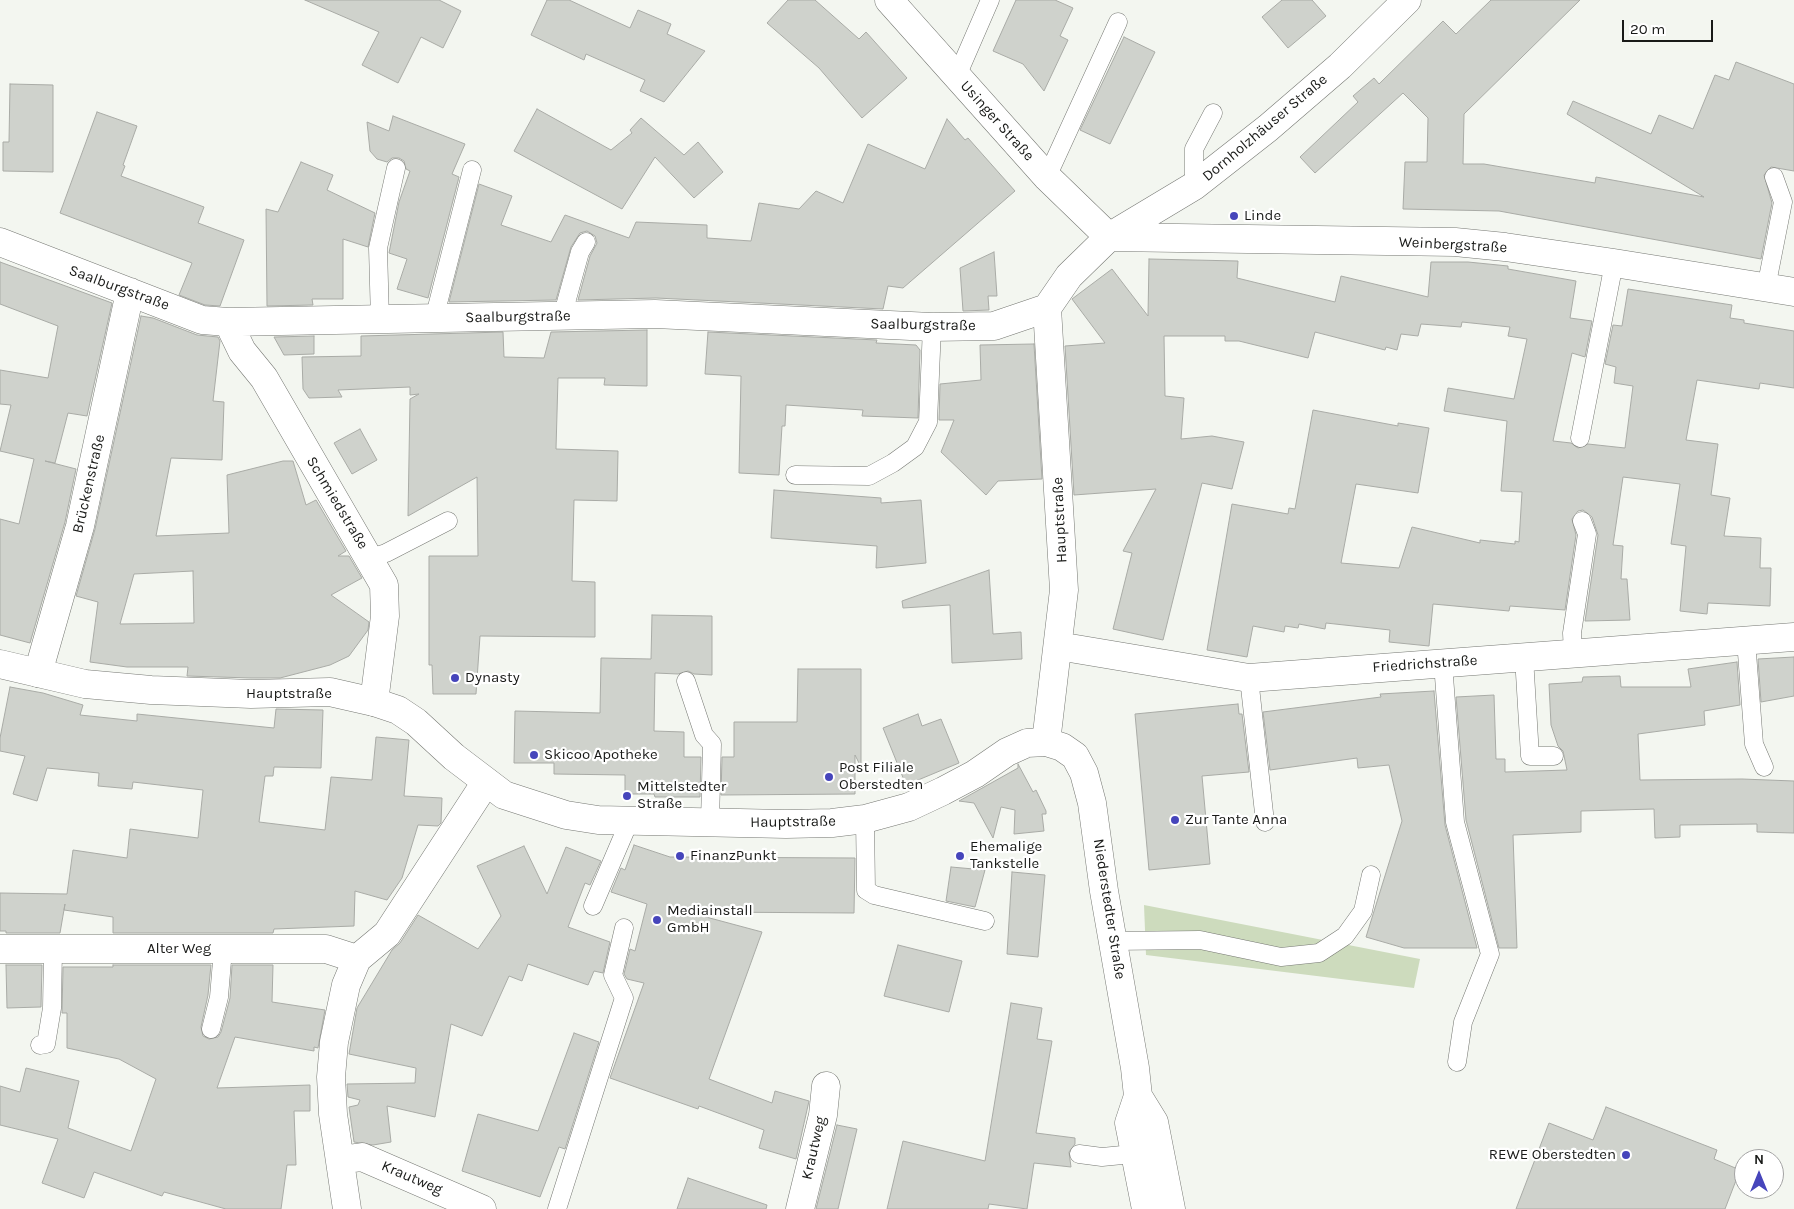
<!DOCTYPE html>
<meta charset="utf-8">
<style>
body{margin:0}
#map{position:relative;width:1794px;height:1209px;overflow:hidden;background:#f3f6f0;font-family:Karla,sans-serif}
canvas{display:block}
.north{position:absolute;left:1734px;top:1149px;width:50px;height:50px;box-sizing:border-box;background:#fff;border:1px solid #a3a3a3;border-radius:50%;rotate:0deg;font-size:14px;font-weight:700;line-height:20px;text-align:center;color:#191a18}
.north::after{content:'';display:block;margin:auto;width:18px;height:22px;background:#4645bb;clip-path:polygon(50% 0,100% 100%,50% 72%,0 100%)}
.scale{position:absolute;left:1622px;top:20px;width:91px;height:22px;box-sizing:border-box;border:2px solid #191a18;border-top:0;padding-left:6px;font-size:15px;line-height:18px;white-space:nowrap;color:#191a18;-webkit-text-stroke:4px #fff;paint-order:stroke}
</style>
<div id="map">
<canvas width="1794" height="1209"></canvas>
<div class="north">N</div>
<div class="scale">20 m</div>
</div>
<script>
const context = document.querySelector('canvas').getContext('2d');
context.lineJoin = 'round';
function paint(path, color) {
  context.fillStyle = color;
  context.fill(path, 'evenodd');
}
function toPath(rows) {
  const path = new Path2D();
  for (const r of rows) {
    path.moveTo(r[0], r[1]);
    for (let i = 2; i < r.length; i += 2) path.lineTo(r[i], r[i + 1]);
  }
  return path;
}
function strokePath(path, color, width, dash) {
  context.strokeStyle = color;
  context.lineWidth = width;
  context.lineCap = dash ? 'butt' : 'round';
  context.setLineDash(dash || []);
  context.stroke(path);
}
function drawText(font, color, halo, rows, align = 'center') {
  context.font = font + ' Karla,sans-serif';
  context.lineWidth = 4.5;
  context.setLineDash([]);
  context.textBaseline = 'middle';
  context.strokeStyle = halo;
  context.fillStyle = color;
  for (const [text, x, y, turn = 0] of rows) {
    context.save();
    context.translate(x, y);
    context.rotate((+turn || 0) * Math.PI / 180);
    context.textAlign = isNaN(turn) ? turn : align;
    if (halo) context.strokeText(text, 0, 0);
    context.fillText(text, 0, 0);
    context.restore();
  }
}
const green = toPath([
 [1144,905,1420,959,1414,988,1146,955]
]);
const building = toPath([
 [305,0,439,0,461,11,443,48,421,37,398,83,362,65,379,32,305,0],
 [547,0,569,0,630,28,638,10,671,24,667,34,705,51,664,102,640,91,645,80,586,54,584,60,531,35,547,0],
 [788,0,815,0,859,39,866,32,907,78,862,118,819,68,767,23,788,0],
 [1016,0,1055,0,1073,8,1060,36,1068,40,1044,91,1023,64,993,51,1016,0],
 [1282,0,1312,0,1326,16,1288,48,1262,17,1282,0],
 [1491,0,1580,0,1464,114,1463,164,1484,164,1595,183,1596,177,1704,197,1567,114,1573,101,1651,134,1659,115,1693,129,1715,75,1729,80,1736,62,1794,84,1794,171,1771,167,1764,175,1772,203,1761,259,1499,211,1403,209,1405,162,1427,162,1428,118,1403,93,1315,173,1300,157,1358,102,1353,96,1374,78,1379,84,1443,21,1456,34,1491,0],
 [1124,37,1155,52,1110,144,1080,130,1124,37],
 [10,84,53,85,53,172,3,171,3,142,9,142,10,84],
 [537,109,611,150,632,133,630,130,641,118,684,155,698,142,723,172,694,198,655,157,622,209,514,151,537,109],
 [97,112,137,126,123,165,125,166,121,176,204,207,198,223,244,240,220,306,205,305,179,295,192,263,60,213,97,112],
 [393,116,465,144,452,174,459,177,428,298,397,289,407,259,389,253,399,202,410,171,406,169,404,161,399,158,392,158,387,162,377,159,370,151,367,122,389,131,393,116],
 [947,119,965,140,968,138,1015,191,903,288,888,286,883,309,656,298,578,300,590,256,597,243,595,236,587,231,580,233,571,247,556,300,449,302,479,184,512,196,501,225,551,242,565,215,629,238,636,222,707,225,707,238,751,241,759,203,799,209,816,191,843,203,868,144,925,169,947,119],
 [301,162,333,175,327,190,375,213,368,247,343,239,343,299,312,299,313,305,267,306,266,209,278,212,301,162],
 [994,252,997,296,988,296,989,310,963,311,960,268,994,252],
 [1149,259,1238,261,1237,278,1335,302,1341,276,1428,297,1431,262,1468,262,1508,266,1508,269,1576,281,1570,318,1592,321,1585,357,1572,353,1553,441,1571,443,1578,448,1588,444,1625,448,1633,386,1614,383,1616,367,1605,364,1613,325,1622,326,1628,289,1732,305,1730,318,1744,320,1744,323,1794,331,1794,388,1760,383,1759,389,1697,380,1686,440,1718,444,1711,495,1730,498,1724,536,1761,538,1760,568,1771,568,1770,606,1708,603,1707,614,1680,611,1686,546,1671,544,1680,484,1623,477,1613,545,1623,546,1621,579,1627,579,1630,620,1585,621,1598,535,1592,517,1583,510,1578,511,1572,519,1576,535,1565,610,1510,606,1509,611,1433,604,1429,646,1389,642,1390,630,1326,623,1325,629,1299,624,1298,628,1285,626,1284,632,1253,626,1247,657,1207,650,1232,504,1288,514,1289,508,1295,509,1313,410,1398,426,1398,423,1429,428,1418,493,1356,484,1341,563,1399,568,1412,527,1480,543,1480,540,1515,544,1515,541,1519,542,1522,492,1501,491,1507,421,1444,411,1448,388,1514,399,1527,339,1508,336,1510,327,1462,322,1461,327,1421,324,1418,336,1401,334,1397,350,1386,347,1385,350,1315,332,1308,358,1239,341,1225,341,1225,336,1164,336,1165,396,1184,398,1181,439,1212,436,1244,442,1232,489,1202,483,1163,640,1113,629,1132,553,1123,551,1156,489,1074,495,1065,346,1105,343,1072,299,1112,269,1148,316,1149,259],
 [0,262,112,303,87,416,68,413,55,463,45,461,76,469,65,522,30,643,0,635,0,519,19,524,34,459,0,451,11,405,0,404,0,370,48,378,58,326,0,304,0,262],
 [141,316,153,318,197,335,218,337,220,341,213,401,224,402,222,460,171,458,156,536,229,533,227,475,283,461,293,461,306,505,316,500,346,551,338,556,349,556,362,578,331,595,369,622,368,630,349,656,330,665,280,678,251,678,187,676,188,667,127,667,90,662,98,602,76,596,95,529,141,316],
 [193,571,194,623,120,624,134,574,193,571],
 [647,330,647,386,604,385,605,378,558,378,556,449,618,451,617,501,574,500,572,581,595,582,595,637,480,636,476,694,433,694,432,665,429,665,429,556,478,556,477,477,408,516,410,399,419,394,410,395,410,387,338,390,342,397,309,398,303,389,302,357,361,356,361,336,503,332,504,357,544,358,551,332,647,330],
 [708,332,877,340,876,343,916,345,920,350,918,418,862,416,863,410,786,405,785,426,782,426,779,475,739,473,741,376,705,374,708,332],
 [314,336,314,354,284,355,274,337,314,336],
 [1034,344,1042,479,998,481,986,495,941,452,954,420,939,420,940,384,981,380,980,345,1034,344],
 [360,429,377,460,352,474,334,443,360,429],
 [774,490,881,498,881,503,921,500,926,563,876,568,877,546,771,538,774,490],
 [989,570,993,634,1021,632,1022,659,952,663,950,605,903,608,902,601,989,570],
 [652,615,712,616,712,675,694,674,688,671,678,674,655,673,654,731,684,732,684,757,701,757,700,797,655,797,654,794,625,794,625,775,554,774,554,763,514,763,515,711,600,713,601,658,651,659,652,615],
 [1794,657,1794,696,1761,702,1758,659,1794,657],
 [1737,662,1740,705,1704,711,1705,725,1638,734,1640,780,1742,779,1794,781,1794,833,1757,832,1757,824,1680,825,1680,837,1655,838,1654,809,1581,811,1581,832,1513,835,1517,948,1499,948,1466,820,1456,697,1494,695,1496,759,1505,759,1505,772,1567,770,1563,751,1558,746,1551,725,1549,684,1582,682,1583,677,1620,676,1621,687,1691,687,1688,669,1737,662],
 [798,669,861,669,861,767,855,755,855,794,721,795,722,757,734,757,734,722,797,722,798,669],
 [10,687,43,693,83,705,80,715,137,721,137,714,274,728,276,709,323,710,321,768,274,767,273,776,265,776,259,822,325,830,331,777,372,780,376,737,409,740,404,796,442,798,441,823,438,826,418,825,402,878,387,900,355,891,354,926,274,929,273,933,113,933,113,917,64,910,65,904,60,933,6,933,6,931,0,931,0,893,67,894,73,850,127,858,130,829,198,838,203,790,133,782,132,789,98,786,99,773,47,768,37,801,13,794,25,756,0,751,0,738,10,687],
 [1434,691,1445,825,1477,948,1404,948,1366,937,1402,821,1389,765,1358,768,1357,758,1270,770,1263,712,1381,697,1380,694,1434,691],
 [1238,704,1239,714,1242,714,1249,772,1202,776,1210,864,1149,870,1135,714,1238,704],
 [918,714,922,726,941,719,959,763,906,785,883,728,918,714],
 [1018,764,1033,792,1036,790,1046,811,1046,814,1042,814,1044,831,1014,834,1015,810,1001,807,993,838,974,803,959,801,1018,768,1018,764],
 [634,845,670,857,855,858,854,913,706,912,706,917,762,932,709,1079,772,1103,775,1091,809,1101,796,1159,759,1148,764,1130,699,1106,698,1109,610,1078,644,983,627,979,624,974,630,949,635,951,647,904,611,892,621,868,625,870,634,845],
 [524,846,547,894,566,847,601,861,590,885,585,883,568,927,610,942,603,973,594,971,588,985,528,964,522,981,509,976,482,1036,451,1024,435,1117,387,1106,391,1142,373,1145,354,1142,349,1107,358,1105,360,1100,348,1097,347,1084,415,1083,416,1068,349,1054,357,1008,392,950,400,943,418,915,478,949,501,916,477,866,524,846],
 [951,867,985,870,975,907,946,901,951,867],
 [1012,872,1045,875,1038,957,1007,954,1012,872],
 [898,945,962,961,949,1012,884,996,898,945],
 [6,965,42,965,41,1007,7,1008,6,965],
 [113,965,211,965,208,995,201,1027,203,1036,209,1039,218,1037,221,1032,230,998,232,965,273,965,272,1002,325,1010,318,1048,314,1047,314,1051,235,1037,217,1088,310,1085,310,1111,294,1111,296,1165,287,1165,281,1209,226,1209,164,1192,162,1196,94,1172,84,1198,42,1183,58,1139,0,1125,0,1086,20,1092,26,1068,79,1081,68,1128,131,1151,156,1079,119,1059,67,1048,67,1013,62,1013,63,967,113,967,113,965],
 [1011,1003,1042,1008,1037,1039,1052,1041,1036,1133,1075,1138,1075,1144,1069,1152,1071,1167,1034,1163,1027,1209,989,1204,988,1209,887,1209,903,1141,985,1161,1011,1003],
 [574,1033,599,1042,565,1149,559,1147,540,1197,462,1171,478,1114,538,1131,574,1033],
 [1606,1107,1717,1150,1714,1159,1740,1170,1725,1209,1516,1209,1549,1123,1593,1140,1606,1107],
 [837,1125,857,1129,838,1209,816,1209,837,1125],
 [688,1178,767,1205,766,1209,677,1209,688,1178]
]);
const lane = toPath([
 [957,76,990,0],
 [1047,177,1118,22],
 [1194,186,1194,149,1213,113],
 [1766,288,1783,202,1774,177],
 [562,317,580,252,586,242],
 [434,319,472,170],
 [380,320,378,248,396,168],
 [1580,438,1614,263],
 [795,475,869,476,893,463,915,447,928,422,932,327],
 [370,558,386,553,448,521],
 [1746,640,1754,744,1764,767],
 [1573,653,1572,633,1587,534,1582,521],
 [1524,657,1530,756,1554,756],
 [1443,663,1455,822,1490,954,1463,1022,1457,1062],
 [1249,678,1265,822],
 [686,681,704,735,712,744,710,822],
 [865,819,866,890,874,895,985,921],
 [593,906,629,822],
 [1112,941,1200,940,1281,957,1319,953,1345,936,1363,911,1371,875],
 [211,1029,219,997,223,949],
 [40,1045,46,1044,52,1008,53,949],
 [1079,1154,1102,1157,1143,1153],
 [557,1209,624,998,613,975,624,928]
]);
const street = toPath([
 [889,0,1047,177,1109,237],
 [1109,237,1455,242,1505,247,1614,263,1794,292],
 [0,242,202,320,228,322,655,314,932,327,994,326,1047,308],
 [228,322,242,351,264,378,384,585,385,616,374,702],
 [1058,646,1249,678,1794,637],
 [38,673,80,526,130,292],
 [1046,742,1064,590,1047,308,1069,276,1109,237,1194,186,1268,128,1340,66,1407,0],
 [0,949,326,949,357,959],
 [340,1160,362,1157,482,1209],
 [347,1209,333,1114,331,1077,334,1042,346,985,357,959,387,934,486,782],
 [800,1209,823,1115,826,1086]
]);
const secondary = toPath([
 [0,664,85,684,151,690,251,694,330,692,374,702,398,710,416,722,454,757,504,795,566,815,598,820,786,824,832,823,865,819,909,807,943,791,975,774,1007,752,1027,743,1046,742,1062,747,1075,756,1084,773,1092,803,1104,891,1135,1068,1138,1096,1129,1123,1146,1209],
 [1138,1096,1154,1122,1171,1209]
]);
const markers = [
 [1234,216,5,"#4645bb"],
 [455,678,5,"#4645bb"],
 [534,755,5,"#4645bb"],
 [829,777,5,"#4645bb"],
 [627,796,5,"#4645bb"],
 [1175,820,5,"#4645bb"],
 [680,856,5,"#4645bb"],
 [960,856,5,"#4645bb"],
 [657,920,5,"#4645bb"],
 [1626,1155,5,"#4645bb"]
];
const streetNames = [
 ["Usinger Straße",997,121,48],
 ["Dornholzhäuser Straße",1265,128,-40],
 ["Weinbergstraße",1453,245,3],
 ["Saalburgstraße",119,288,20],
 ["Saalburgstraße",518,317,-1],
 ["Saalburgstraße",923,325,1],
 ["Brückenstraße",89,484,-77],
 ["Schmiedstraße",337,503,59],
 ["Hauptstraße",1060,520,-93],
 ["Friedrichstraße",1425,664,-4],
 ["Hauptstraße",289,694],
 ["Hauptstraße",793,822,-1],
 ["Niederstedter Straße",1109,909,81],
 ["Alter Weg",179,949],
 ["Krautweg",814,1148,-77],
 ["Krautweg",412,1178,23]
];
const poiNames = [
 ["Linde",1244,216],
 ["Dynasty",465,678],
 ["Skicoo Apotheke",544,755],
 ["Post Filiale",839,768],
 ["Oberstedten",839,785],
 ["Mittelstedter",637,787],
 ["Straße",637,804],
 ["Zur Tante Anna",1185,820],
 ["Ehemalige",970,847],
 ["Tankstelle",970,864],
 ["FinanzPunkt",690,856],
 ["Mediainstall",667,911],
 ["GmbH",667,928],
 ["REWE Oberstedten",1616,1155,"right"]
];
paint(green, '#cddbbd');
paint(building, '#cfd2cc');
strokePath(building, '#a9aba6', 1);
strokePath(lane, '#767873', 19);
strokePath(street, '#767873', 29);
strokePath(secondary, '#767873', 29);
strokePath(lane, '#fff', 18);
strokePath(street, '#fff', 28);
strokePath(secondary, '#fff', 28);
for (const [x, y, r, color] of markers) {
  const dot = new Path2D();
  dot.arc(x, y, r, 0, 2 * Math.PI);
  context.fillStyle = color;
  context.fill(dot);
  strokePath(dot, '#fff', 2);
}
drawText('15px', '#191a18', '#fff', streetNames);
drawText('15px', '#191a18', '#fff', poiNames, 'left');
</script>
